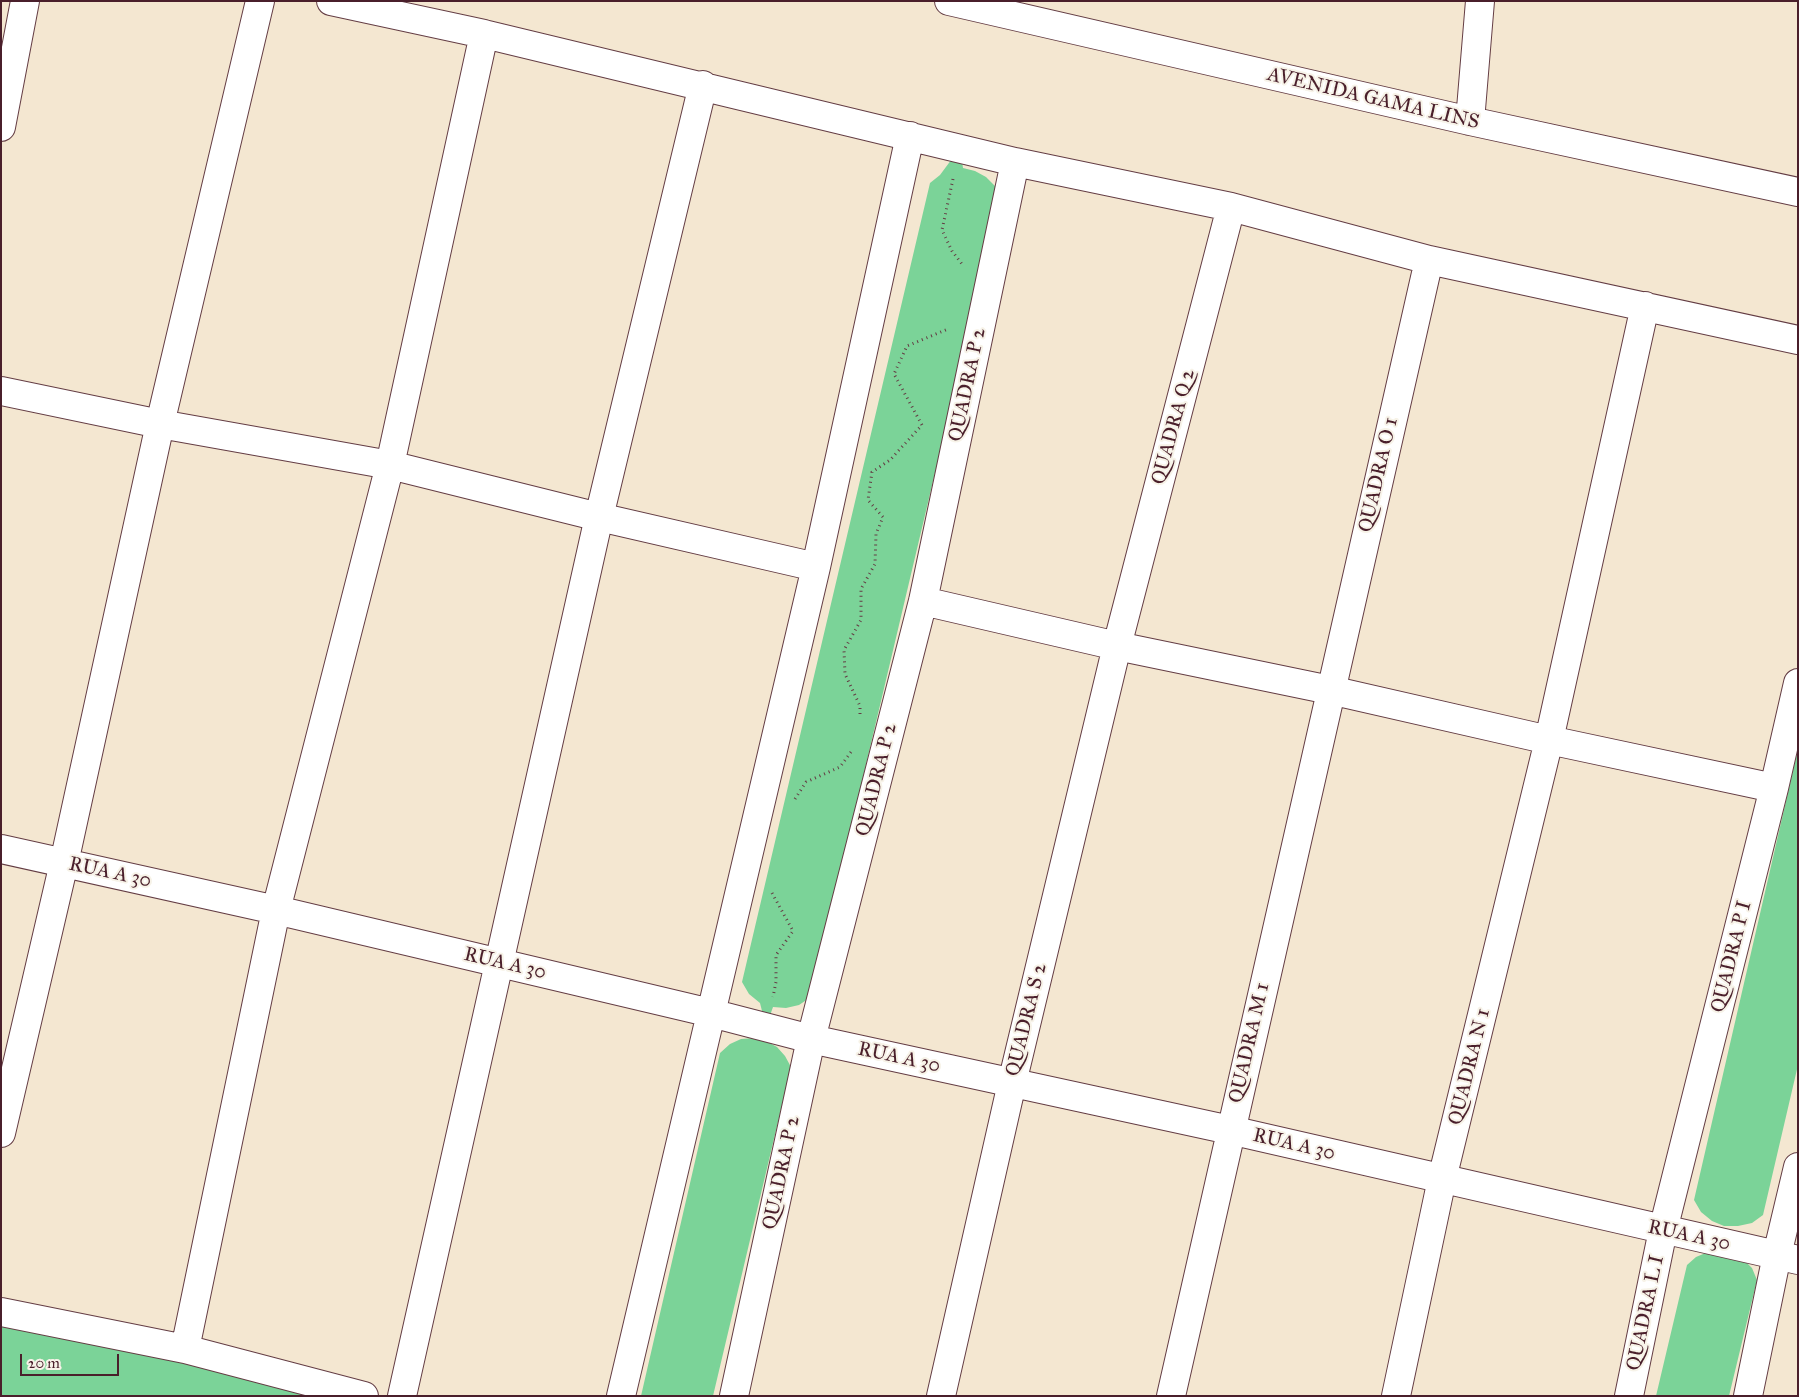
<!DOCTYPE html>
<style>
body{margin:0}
#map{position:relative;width:1799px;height:1397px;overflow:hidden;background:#f4e7d1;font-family:"IM FELL Great Primer",serif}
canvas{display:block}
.frame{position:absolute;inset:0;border:2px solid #4a1f2b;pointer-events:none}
.scale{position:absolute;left:20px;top:1354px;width:99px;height:22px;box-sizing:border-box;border:2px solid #4a1f2b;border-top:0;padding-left:6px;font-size:15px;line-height:18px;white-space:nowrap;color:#4a1f2b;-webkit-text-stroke:4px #f7f3e8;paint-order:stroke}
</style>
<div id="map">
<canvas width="1799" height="1397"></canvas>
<div class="frame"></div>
<div class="scale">20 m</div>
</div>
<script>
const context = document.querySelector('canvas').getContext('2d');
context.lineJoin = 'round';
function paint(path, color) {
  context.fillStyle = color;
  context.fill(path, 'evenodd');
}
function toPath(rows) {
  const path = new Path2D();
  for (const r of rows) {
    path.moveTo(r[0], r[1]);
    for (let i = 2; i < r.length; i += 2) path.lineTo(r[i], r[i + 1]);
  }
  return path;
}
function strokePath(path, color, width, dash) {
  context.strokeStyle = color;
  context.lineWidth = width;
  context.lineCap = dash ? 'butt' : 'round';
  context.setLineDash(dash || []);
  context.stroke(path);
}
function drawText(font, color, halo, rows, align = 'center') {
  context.font = font + ' "IM FELL Great Primer",serif';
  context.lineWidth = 4;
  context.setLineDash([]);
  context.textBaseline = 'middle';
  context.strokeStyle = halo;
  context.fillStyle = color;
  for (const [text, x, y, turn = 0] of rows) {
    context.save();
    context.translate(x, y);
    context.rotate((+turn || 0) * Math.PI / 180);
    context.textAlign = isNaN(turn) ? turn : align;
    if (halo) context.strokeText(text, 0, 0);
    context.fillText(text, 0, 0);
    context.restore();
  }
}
const green = toPath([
 [960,148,963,168,975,171,986,177,995,186,1000,198,811,997,799,1005,786,1008,773,1007,766,1027,760,1003,749,994,742,982,930,183,940,175],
 [1798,749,1798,1065,1763,1215,1752,1223,1738,1226,1724,1226,1712,1221,1701,1212,1694,1200],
 [754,1038,766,1041,777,1047,785,1056,791,1067,713,1396,641,1396,720,1053,730,1044,741,1039],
 [1708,1252,1743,1259,1752,1268,1757,1280,1729,1396,1656,1396,1687,1265,1696,1257],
 [1,1312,360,1396,1,1396]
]);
const path = toPath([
 [953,179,942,230,952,251,962,264],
 [860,714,860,706,845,674,844,650,861,620,861,589,875,564,876,534,883,517,868,500,872,472,890,460,922,425,894,374,907,346,948,329],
 [795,799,806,782,840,767,851,752],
 [772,893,793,931,776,955,776,982,773,997]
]);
const minor = toPath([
 [331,1,484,34,1015,162,1231,207,1429,260,1798,340],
 [949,1,1470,121,1798,192],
 [1470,121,1480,1],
 [1,127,25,1],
 [1,391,160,424,390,465,599,517,816,567],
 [923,601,1117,646,1330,690,1549,740,1774,788],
 [1,849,276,910,711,1013,811,1039,1230,1130,1798,1260],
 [1,1133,64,863,160,424,260,1],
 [1,1312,185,1349,364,1396],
 [185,1349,276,910,390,465,484,34],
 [402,1396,599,517,703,85],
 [621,1396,816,567,910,136],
 [734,1396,811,1039,923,601,1015,162],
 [941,1396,1012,1083,1117,646,1231,207],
 [1171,1396,1429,260],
 [1396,1396,1442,1179,1549,740,1645,306],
 [1629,1396,1663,1230,1774,788,1798,683],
 [1748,1396,1777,1255,1798,1167]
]);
const streetNames = [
 ["AVENIDA GAMA LINS",1373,99,13],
 ["QUADRA P 2",968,385,-78],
 ["QUADRA Q 2",1174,427,-75],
 ["QUADRA O 1",1379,475,-77],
 ["QUADRA P 2",877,780,-76],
 ["RUA A 30",110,873,12],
 ["QUADRA P I",1732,957,-76],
 ["RUA A 30",505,964,13],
 ["QUADRA S 2",1027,1020,-76],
 ["QUADRA M 1",1250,1043,-77],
 ["RUA A 30",899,1058,12],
 ["QUADRA N 1",1470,1067,-76],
 ["RUA A 30",1294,1145,13],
 ["QUADRA P 2",782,1173,-78],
 ["RUA A 30",1689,1236,12],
 ["QUADRA L I",1646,1313,-78]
];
paint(green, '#7bd398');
strokePath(minor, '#643d44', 30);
strokePath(path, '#643d44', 3, [1, 4]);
strokePath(minor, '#fff', 28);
drawText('20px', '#4a1f2b', '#f7f3e8', streetNames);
</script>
